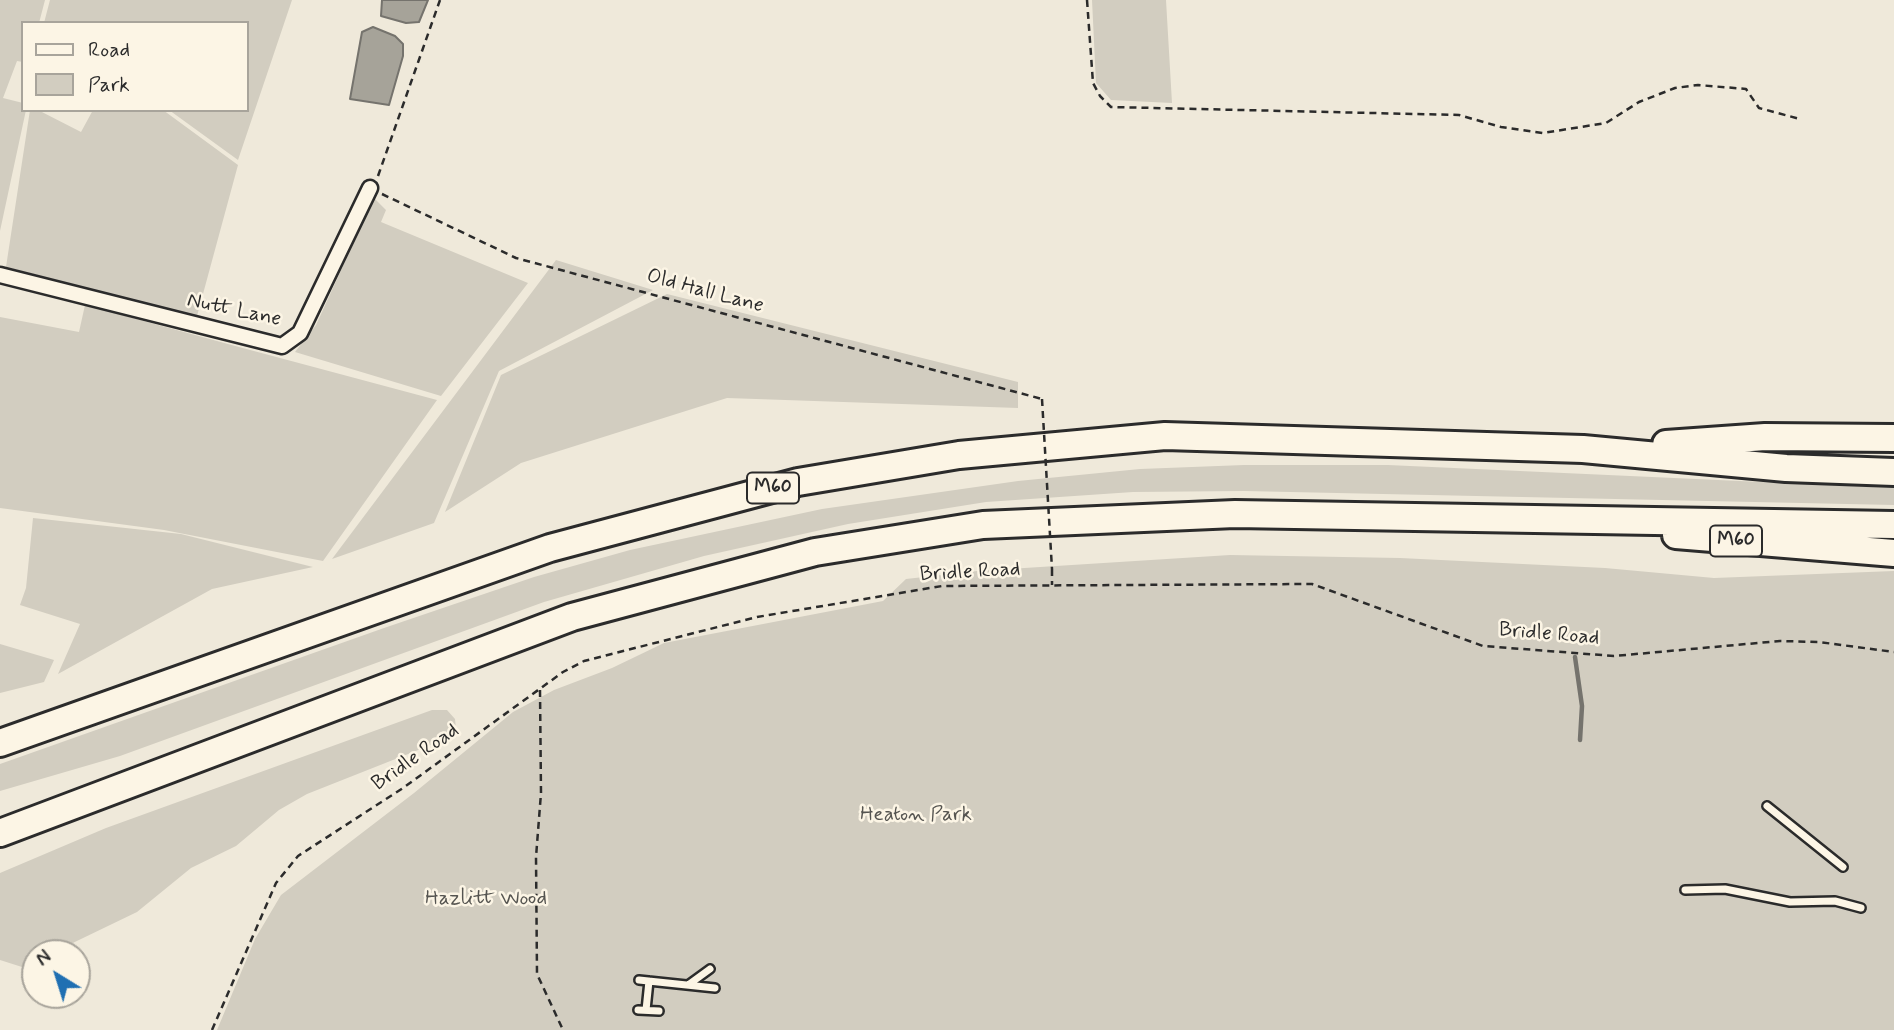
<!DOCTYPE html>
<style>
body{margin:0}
#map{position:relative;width:1894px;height:1030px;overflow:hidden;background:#efe9da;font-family:Mynerve,sans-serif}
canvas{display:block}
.legend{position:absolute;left:21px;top:21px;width:228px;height:91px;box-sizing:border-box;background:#fcf5e5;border:2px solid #a8a49b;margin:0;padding:9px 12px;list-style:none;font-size:21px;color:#2b2b2b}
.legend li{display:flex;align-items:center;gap:14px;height:35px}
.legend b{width:35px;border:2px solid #a8a49b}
.north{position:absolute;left:21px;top:939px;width:70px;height:70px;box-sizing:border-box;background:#fcf5e5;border:2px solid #a8a49b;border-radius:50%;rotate:322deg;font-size:19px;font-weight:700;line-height:28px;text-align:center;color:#2b2b2b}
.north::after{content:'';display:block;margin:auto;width:24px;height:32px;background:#1f6fb2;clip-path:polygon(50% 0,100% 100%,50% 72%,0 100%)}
</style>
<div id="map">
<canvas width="1894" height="1030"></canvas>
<ul class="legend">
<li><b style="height:9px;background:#fcf5e5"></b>Road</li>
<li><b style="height:19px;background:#d2cdc0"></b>Park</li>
</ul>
<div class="north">N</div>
</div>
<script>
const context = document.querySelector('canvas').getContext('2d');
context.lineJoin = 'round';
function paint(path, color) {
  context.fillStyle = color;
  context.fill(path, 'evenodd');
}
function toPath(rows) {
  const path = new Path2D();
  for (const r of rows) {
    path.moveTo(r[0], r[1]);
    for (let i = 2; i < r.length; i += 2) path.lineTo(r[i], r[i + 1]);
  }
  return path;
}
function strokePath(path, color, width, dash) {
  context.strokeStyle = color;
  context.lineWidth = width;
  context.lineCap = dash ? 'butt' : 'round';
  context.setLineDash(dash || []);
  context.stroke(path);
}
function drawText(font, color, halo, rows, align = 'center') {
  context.font = font + ' Mynerve,sans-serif';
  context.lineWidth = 5;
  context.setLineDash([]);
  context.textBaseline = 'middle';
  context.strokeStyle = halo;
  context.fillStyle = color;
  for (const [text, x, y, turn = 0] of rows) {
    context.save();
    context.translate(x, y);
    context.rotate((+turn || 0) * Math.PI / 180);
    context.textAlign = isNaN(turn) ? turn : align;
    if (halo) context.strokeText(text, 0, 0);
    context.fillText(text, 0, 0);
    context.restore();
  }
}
const green = toPath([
 [0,0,45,0,39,23,23,23,23,62,17,61,3,98,23,103,23,110,26,110,0,231],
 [50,0,292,0,238,160,169,110,247,110,247,23,44,23],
 [1092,0,1166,0,1172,103,1111,100,1096,83],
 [30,110,38,110,81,132,93,110,163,110,238,165,197,316,6,267],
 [374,198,386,210,381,222,528,283,441,396,295,352,316,325],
 [556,260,653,290,499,371,434,523,332,559],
 [667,294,1018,382,1018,408,727,398,521,463,445,512,501,375],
 [85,305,239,347,437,400,323,561,164,530,0,508,0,317,79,332],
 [1244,465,1388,465,1894,488,1894,505,1244,491,1133,492,986,502,848,524,704,556,544,602,120,756,0,791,0,764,384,628,534,577,630,550,822,509,1018,481,1140,469],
 [33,518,181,534,313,567,212,589,58,674,80,624,20,605,26,588],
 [1230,555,1400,558,1605,568,1714,578,1894,571,1894,1030,217,1030,255,939,281,895,414,793,513,712,554,690,612,668,664,643,883,601,906,579,977,571],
 [0,644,54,660,44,682,0,693],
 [432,710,447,710,455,719,456,729,446,739,307,794,279,810,236,846,191,868,137,912,52,953,35,953,35,961,22,967,0,960,0,873,106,828]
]);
const water = toPath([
 [382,0,428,0,419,22,406,23,381,16,382,0],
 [373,27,395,36,403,44,403,56,389,105,350,99,362,32,373,27]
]);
const stream = toPath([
 [1575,657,1582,706,1580,740]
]);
const path = toPath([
 [1087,0,1093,83,1100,96,1111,107,1459,115,1501,127,1543,133,1606,123,1639,102,1675,88,1698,85,1746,89,1759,108,1800,119],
 [378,176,440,0],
 [382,194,516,258,1042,399],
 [1052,569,1052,585],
 [540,690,541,793,536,857,537,974,563,1030],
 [212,1030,276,883,298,856,403,788,563,672,584,661,757,617,942,586,1312,584,1483,646,1614,656,1780,641,1819,642,1894,652]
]);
const lane = toPath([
 [1767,806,1843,867],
 [1685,890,1725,889,1790,902,1835,901,1861,908],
 [639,980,715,988],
 [688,985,710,969],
 [638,1010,659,1011],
 [646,1010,649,981]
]);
const street = toPath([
 [0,275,282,346,300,333,370,188]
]);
const highway = toPath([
 [1666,444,1765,437,1894,438],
 [1676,535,1894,553],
 [0,743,550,548,798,482,959,455,1165,436,1583,449,1786,468,1894,472],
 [0,833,572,617,815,552,983,525,1235,514,1894,525]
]);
const pathBridge = toPath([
 [1042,399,1052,569]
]);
const shields = [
 [773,488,52],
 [1736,541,52]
];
const shieldNames = [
 ["M60",773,488],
 ["M60",1736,541]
];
const streetNames = [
 ["Old Hall Lane",705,292,15],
 ["Nutt Lane",234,311,12],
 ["Bridle Road",970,573,-3],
 ["Bridle Road",1549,635,5],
 ["Bridle Road",416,758,-35]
];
const parkNames = [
 ["Heaton Park",916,816],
 ["Hazlitt Wood",486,900]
];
paint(green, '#d2cdc0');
paint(water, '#a6a399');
strokePath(water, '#75736d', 2);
strokePath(stream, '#75736d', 4.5);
strokePath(lane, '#2b2b2b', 12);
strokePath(street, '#2b2b2b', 19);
strokePath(highway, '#2b2b2b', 32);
strokePath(path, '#2b2b2b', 2.5, [7, 5]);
strokePath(lane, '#fcf5e5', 7);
strokePath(street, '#fcf5e5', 14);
strokePath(highway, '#fcf5e5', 26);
strokePath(pathBridge, '#2b2b2b', 2.5, [7, 5]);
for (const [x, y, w] of shields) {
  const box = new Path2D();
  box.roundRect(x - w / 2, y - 15.5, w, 31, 5);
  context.fillStyle = '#fcf5e5';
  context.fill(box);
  strokePath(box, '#2b2b2b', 2);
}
drawText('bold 19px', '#2b2b2b', null, shieldNames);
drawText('21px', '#2b2b2b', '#fcf5e5', streetNames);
drawText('21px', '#555450', '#fcf5e5', parkNames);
</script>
